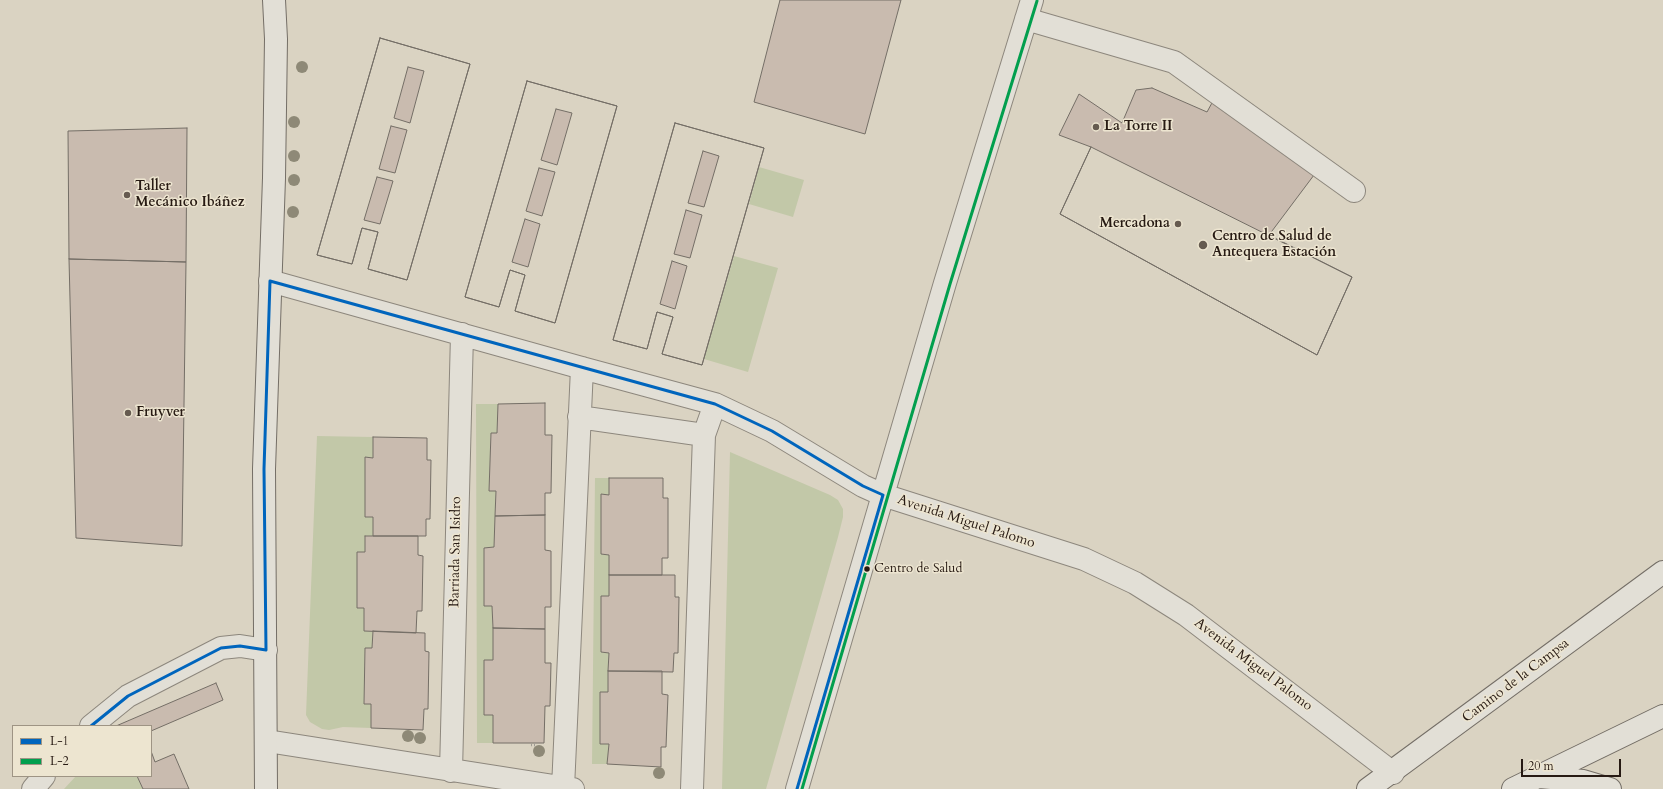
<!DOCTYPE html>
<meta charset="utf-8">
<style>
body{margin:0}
#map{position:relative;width:1663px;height:789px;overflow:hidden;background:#dad3c2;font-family:Cardo,serif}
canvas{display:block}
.legend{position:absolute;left:12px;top:725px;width:140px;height:52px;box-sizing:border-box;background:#ede5d0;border:1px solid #9e9484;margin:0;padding:5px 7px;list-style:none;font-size:12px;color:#271a13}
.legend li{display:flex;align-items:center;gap:8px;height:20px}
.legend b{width:20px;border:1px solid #9e9484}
.scale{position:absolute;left:1521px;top:759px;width:100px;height:18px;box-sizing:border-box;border:2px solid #271a13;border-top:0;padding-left:5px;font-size:12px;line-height:14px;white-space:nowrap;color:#271a13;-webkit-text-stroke:3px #ede5d0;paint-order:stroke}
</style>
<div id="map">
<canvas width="1663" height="789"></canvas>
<ul class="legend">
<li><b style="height:5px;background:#0065bd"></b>L-1</li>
<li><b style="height:5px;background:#029f4e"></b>L-2</li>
</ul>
<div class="scale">20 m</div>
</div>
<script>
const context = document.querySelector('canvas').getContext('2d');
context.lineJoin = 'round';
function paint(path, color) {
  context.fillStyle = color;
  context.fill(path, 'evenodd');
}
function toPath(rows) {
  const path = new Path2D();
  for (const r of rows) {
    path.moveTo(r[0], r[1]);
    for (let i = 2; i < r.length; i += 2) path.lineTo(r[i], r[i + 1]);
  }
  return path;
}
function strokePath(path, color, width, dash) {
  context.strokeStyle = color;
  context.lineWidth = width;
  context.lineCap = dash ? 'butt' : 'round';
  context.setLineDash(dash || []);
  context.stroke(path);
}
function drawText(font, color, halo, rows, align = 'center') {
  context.font = font + ' Cardo,serif';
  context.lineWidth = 3;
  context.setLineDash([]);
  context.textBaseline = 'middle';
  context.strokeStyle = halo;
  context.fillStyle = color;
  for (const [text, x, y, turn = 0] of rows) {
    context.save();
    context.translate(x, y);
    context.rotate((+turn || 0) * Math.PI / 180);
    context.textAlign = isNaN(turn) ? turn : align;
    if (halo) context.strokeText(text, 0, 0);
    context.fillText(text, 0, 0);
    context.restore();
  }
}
const green = toPath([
 [759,167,804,180,793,217,749,204],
 [734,256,778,268,748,372,704,359],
 [476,404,498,404,497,433,491,434,489,490,496,491,494,547,484,549,484,606,492,606,493,628,493,660,484,660,484,715,493,715,493,743,477,743],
 [317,436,373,437,373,458,365,458,365,517,373,517,373,536,365,536,365,552,357,552,357,608,364,608,364,631,373,631,372,648,365,648,364,704,371,704,371,728,343,727,329,730,322,729,310,722,306,715],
 [730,452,830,495,838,500,843,509,843,517,838,537,766,789,722,789],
 [595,478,609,478,609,495,601,495,601,554,609,555,609,596,601,596,601,652,609,653,608,692,600,692,600,743,609,744,607,764,592,764],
 [76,776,137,776,143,789,64,789]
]);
const building = toPath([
 [780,0,901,0,865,134,754,102,780,0],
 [380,38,470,64,407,280,368,269,378,232,362,228,352,264,317,255,380,38],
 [408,67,424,71,410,123,394,118,408,67],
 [391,126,407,130,395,173,379,169,391,126],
 [377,177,393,181,380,224,364,220,377,177],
 [380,38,470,64,407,280,368,269,378,232,362,228,352,264,317,255,380,38],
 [527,81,617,106,555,323,515,311,525,275,510,270,499,307,465,297,527,81],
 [556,109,572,113,557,165,541,160,556,109],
 [539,168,555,172,542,216,526,211,539,168],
 [525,219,540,224,528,267,512,262,525,219],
 [527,81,617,106,555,323,515,311,525,275,510,270,499,307,465,297,527,81],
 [1152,88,1207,112,1213,101,1314,175,1269,235,1352,277,1317,355,1060,214,1091,147,1059,135,1079,94,1122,123,1136,90,1152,88],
 [675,123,764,148,702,365,662,354,673,317,657,312,647,349,613,340,675,123],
 [703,151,719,156,704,207,688,203,703,151],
 [686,210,702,215,690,258,674,254,686,210],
 [672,261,687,266,675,309,660,304,672,261],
 [675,123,764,148,702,365,662,354,673,317,657,312,647,349,613,340,675,123],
 [187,128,186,262,69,259,68,131,187,128],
 [1091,147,1352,277,1317,355,1060,214,1091,147],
 [69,259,186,262,182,546,76,538,69,259],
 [545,403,545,435,552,435,551,493,545,493,545,515,495,516,496,491,489,491,491,433,497,433,498,404,545,403],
 [373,437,427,438,427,460,431,460,430,519,426,519,426,536,373,536,373,517,365,517,365,457,373,458,373,437],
 [609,478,663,478,663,498,668,498,668,558,662,558,662,575,609,575,609,555,601,554,601,494,609,495,609,478],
 [545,515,545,550,551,551,551,607,545,607,545,629,493,628,492,606,484,606,484,548,494,547,495,516,545,515],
 [365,536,418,536,418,555,423,556,422,611,417,611,416,633,364,631,364,608,357,608,357,552,365,552,365,536],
 [609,575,675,575,675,597,679,597,678,653,674,653,673,672,608,671,609,653,601,652,601,596,609,596,609,575],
 [493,628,545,629,545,663,551,663,550,706,545,706,544,743,493,743,493,715,484,715,484,660,493,660,493,628],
 [373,631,425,633,425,651,429,652,428,709,424,709,423,730,371,728,371,704,364,704,365,648,372,648,373,631],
 [608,671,662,671,662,694,668,695,666,747,661,747,661,767,607,764,609,744,600,744,600,692,608,692,608,671],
 [216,683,223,700,151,731,151,726,116,726,216,683],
 [151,751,155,762,174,754,189,789,143,789,137,776,151,776,151,751]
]);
const path = toPath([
 [531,745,537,745]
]);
const street = toPath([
 [1026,19,1174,62,1354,191],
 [270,281,582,368,715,404,772,431,863,486,883,495,1084,559,1135,583,1186,615,1393,773],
 [579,417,704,435],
 [91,726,128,696,221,648,240,646,266,650],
 [267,741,573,789],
 [451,771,462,334],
 [563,788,582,368],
 [33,789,44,776],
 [692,789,704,435,715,404],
 [797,789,945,283,1032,0]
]);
const secondary = toPath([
 [1540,777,1583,781,1610,789],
 [266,789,264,469,274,178,276,39,274,0],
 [1368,789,1663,572],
 [1513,789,1663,716]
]);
const bus1 = toPath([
 [91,726,128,696,221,648,240,646,266,650,264,469,270,281,715,404,772,431,863,486,883,495,797,789]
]);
const bus2 = toPath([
 [802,789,950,284,1037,1]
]);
const trees = [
 [302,67],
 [294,122],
 [294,156],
 [294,180],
 [293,212],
 [408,736],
 [420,738],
 [539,751],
 [659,773]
];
const markers = [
 [1096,127,4,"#665b50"],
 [127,195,4,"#665b50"],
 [1178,224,4,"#665b50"],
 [1203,245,5,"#665b50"],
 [128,413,4,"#665b50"],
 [867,569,3.5,"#271a13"]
];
const busNames = [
 ["Centro de Salud",874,569]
];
const poiNames = [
 ["La Torre II",1104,127],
 ["Taller",135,187],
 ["Mecánico Ibáñez",135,203],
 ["Mercadona",1170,224,"right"],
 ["Centro de Salud de",1212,237],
 ["Antequera Estación",1212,253],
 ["Fruyver",136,413]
];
const streetNames = [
 ["Avenida Miguel Palomo",966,522,18],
 ["Barriada San Isidro",456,552,-89],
 ["Avenida Miguel Palomo",1253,665,37],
 ["Camino de la Campsa",1516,681,-37]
];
paint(green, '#c2c8a8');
paint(building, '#c9bbaf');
strokePath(building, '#746e66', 1);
strokePath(street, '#8d877d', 24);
strokePath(secondary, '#746e66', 24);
strokePath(path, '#a09c94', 2.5, [1, 2]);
strokePath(street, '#e2dfd6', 22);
strokePath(secondary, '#e2dfd6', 22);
strokePath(bus1, '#0065bd', 3);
strokePath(bus2, '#029f4e', 3);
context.fillStyle = '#8e8977';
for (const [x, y] of trees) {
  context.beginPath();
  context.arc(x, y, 6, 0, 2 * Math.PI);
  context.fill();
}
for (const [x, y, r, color] of markers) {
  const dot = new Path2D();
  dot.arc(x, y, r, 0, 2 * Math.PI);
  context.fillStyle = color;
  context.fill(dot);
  strokePath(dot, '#ede5d0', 1.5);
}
drawText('13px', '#271a13', '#ede5d0', busNames, 'left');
drawText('bold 14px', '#271a13', '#ede5d0', poiNames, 'left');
drawText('14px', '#271a13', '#ede5d0', streetNames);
</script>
